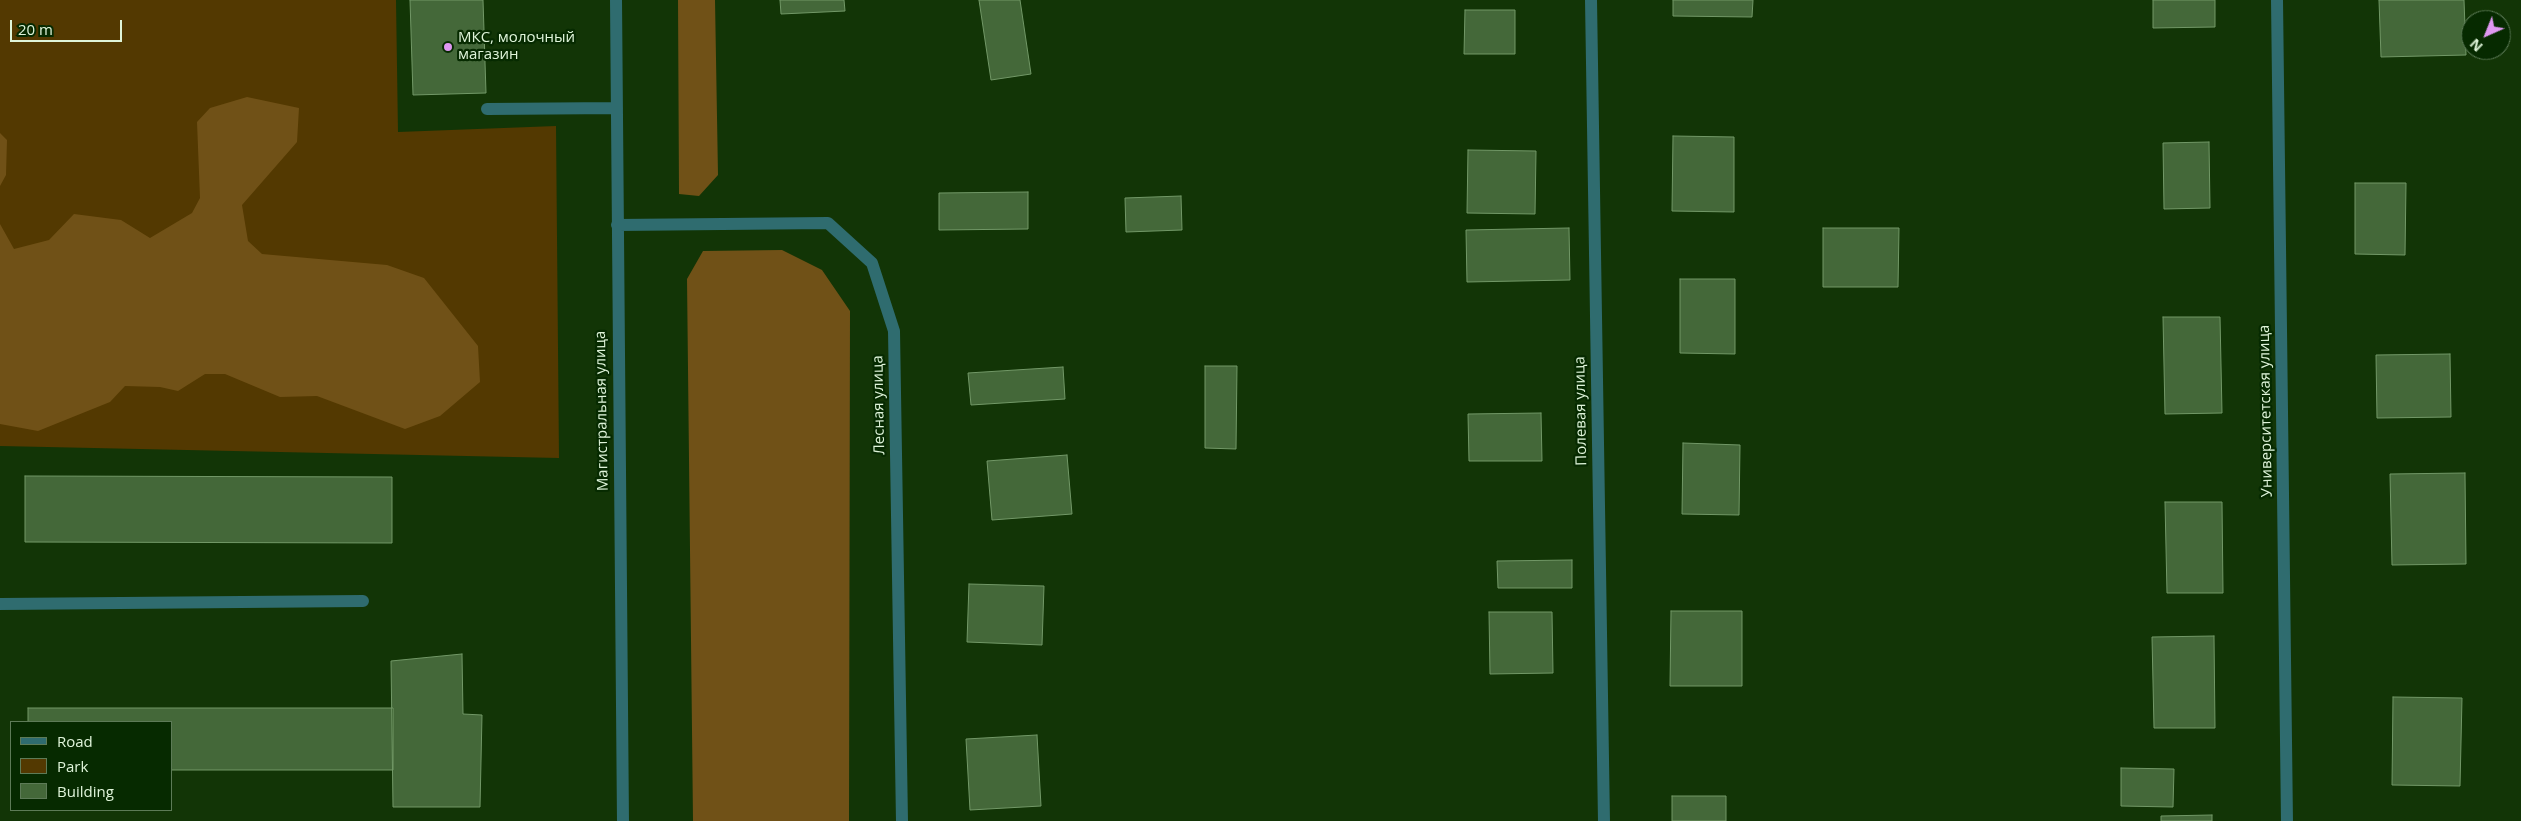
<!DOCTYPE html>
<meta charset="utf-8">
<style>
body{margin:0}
#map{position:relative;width:2521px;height:821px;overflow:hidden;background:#123506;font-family:"Open Sans",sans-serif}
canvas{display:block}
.legend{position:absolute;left:10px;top:721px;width:162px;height:90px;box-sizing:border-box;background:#062a00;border:1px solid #5d7b57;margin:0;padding:6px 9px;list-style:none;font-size:15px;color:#dff4d9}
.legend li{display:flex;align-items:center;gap:10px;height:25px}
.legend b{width:25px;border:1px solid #5d7b57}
.north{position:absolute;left:2461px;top:10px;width:50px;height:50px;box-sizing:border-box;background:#062a00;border:1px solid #5d7b57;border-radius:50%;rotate:224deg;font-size:14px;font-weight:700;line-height:20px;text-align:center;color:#dff4d9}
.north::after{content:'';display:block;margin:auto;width:18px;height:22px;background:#df98f1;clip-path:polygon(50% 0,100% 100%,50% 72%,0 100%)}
.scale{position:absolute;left:10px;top:20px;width:112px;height:22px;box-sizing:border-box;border:2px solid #dff4d9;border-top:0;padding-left:6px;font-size:15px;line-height:18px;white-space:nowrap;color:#dff4d9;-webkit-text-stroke:4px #062a00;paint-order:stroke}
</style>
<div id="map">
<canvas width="2521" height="821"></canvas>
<ul class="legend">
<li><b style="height:6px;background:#2f6c6f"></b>Road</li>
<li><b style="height:14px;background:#533901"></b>Park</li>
<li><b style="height:14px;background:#446839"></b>Building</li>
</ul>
<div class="north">N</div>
<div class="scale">20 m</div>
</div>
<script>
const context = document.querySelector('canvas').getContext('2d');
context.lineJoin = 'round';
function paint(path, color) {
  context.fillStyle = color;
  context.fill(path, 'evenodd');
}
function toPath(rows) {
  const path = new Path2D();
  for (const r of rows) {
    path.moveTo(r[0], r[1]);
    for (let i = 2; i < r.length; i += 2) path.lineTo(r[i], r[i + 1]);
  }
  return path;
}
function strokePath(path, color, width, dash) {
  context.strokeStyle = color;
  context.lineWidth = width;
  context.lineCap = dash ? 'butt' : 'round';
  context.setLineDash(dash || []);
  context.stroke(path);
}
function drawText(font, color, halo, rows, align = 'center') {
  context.font = font + ' "Open Sans",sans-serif';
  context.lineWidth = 4.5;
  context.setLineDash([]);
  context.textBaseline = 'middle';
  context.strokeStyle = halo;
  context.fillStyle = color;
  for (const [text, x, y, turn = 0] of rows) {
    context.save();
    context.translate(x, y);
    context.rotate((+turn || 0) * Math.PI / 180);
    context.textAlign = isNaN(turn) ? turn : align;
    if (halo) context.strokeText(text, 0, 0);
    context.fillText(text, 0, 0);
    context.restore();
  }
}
const green = toPath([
 [0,0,396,0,398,132,556,126,559,458,0,446]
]);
const forest = toPath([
 [678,0,715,0,718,175,699,196,679,194],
 [247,97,299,108,297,142,242,205,248,241,262,254,387,265,424,278,478,346,480,382,440,416,405,429,317,396,280,397,225,374,205,374,178,391,160,387,125,386,110,402,38,431,0,424,0,224,14,249,49,240,74,214,121,220,150,238,192,213,200,198,197,122,210,108],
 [0,133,7,140,6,175,0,186],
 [782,250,822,270,850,311,849,821,693,821,687,279,703,251]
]);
const building = toPath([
 [410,0,483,0,486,93,413,95,410,0],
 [780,0,844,0,845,11,781,14,780,0],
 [979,0,1020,0,1031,74,991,80,979,0],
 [1673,0,1753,0,1752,17,1673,16,1673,0],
 [2153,0,2215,0,2215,27,2153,28,2153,0],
 [2379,0,2464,0,2466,55,2381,57,2379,0],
 [1465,10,1515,10,1515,54,1464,54,1465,10],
 [1673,136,1734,137,1734,212,1672,211,1673,136],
 [2209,142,2210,208,2164,209,2163,143,2209,142],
 [1468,150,1536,151,1535,214,1467,213,1468,150],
 [2355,183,2406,183,2405,255,2355,254,2355,183],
 [1028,192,1028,229,939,230,939,193,1028,192],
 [1181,196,1182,230,1126,232,1125,198,1181,196],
 [1569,228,1570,280,1467,282,1466,230,1569,228],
 [1823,228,1899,228,1898,287,1823,287,1823,228],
 [1680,279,1735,279,1735,354,1680,353,1680,279],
 [2163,317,2220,317,2222,413,2165,414,2163,317],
 [2450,354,2451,417,2377,418,2376,355,2450,354],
 [1205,366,1237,366,1236,449,1205,448,1205,366],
 [1063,367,1065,399,971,405,968,373,1063,367],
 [1541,413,1542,461,1469,461,1468,414,1541,413],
 [1683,443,1740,445,1739,515,1682,514,1683,443],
 [1067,455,1072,514,992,520,987,461,1067,455],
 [2465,473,2466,564,2392,565,2390,474,2465,473],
 [25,476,392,477,392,543,25,542,25,476],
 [2165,502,2222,502,2223,593,2167,593,2165,502],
 [1572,560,1572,588,1498,588,1497,561,1572,560],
 [969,584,1044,586,1042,645,967,642,969,584],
 [1671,611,1742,611,1742,686,1670,686,1671,611],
 [1489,612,1552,612,1553,673,1490,674,1489,612],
 [2214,636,2215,728,2154,728,2152,637,2214,636],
 [462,654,463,714,482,715,480,807,393,807,391,661,462,654],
 [2393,697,2462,698,2460,786,2392,785,2393,697],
 [28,708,393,708,393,770,171,770,171,722,28,722,28,708],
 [1037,735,1041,806,970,810,966,739,1037,735],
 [2121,768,2174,769,2173,807,2121,806,2121,768],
 [1672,796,1726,796,1726,821,1672,821,1672,796],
 [2212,815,2212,821,2161,821,2161,816,2212,815]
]);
const minor = toPath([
 [616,0,623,821],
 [1591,0,1604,821],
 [2277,0,2287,821],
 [487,109,617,108],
 [617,225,828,223,872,263,894,331,902,821],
 [0,604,363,601]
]);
const markers = [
 [448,47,5,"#df98f1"]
];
const poiNames = [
 ["МКС, молочный",458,38],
 ["магазин",458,55]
];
const streetNames = [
 ["Лесная улица",879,405,-91],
 ["Магистральная улица",602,411,-91],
 ["Полевая улица",1581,411,-91],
 ["Университетская улица",2266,411,-91]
];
paint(green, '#533901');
paint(forest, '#705117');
paint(building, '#446839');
strokePath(building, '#729867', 1);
strokePath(minor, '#2f6c6f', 12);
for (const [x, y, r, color] of markers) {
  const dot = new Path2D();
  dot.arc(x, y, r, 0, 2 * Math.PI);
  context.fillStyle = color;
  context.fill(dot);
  strokePath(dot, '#062a00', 2);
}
drawText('15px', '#dff4d9', '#062a00', poiNames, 'left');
drawText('15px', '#dff4d9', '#062a00', streetNames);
</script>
